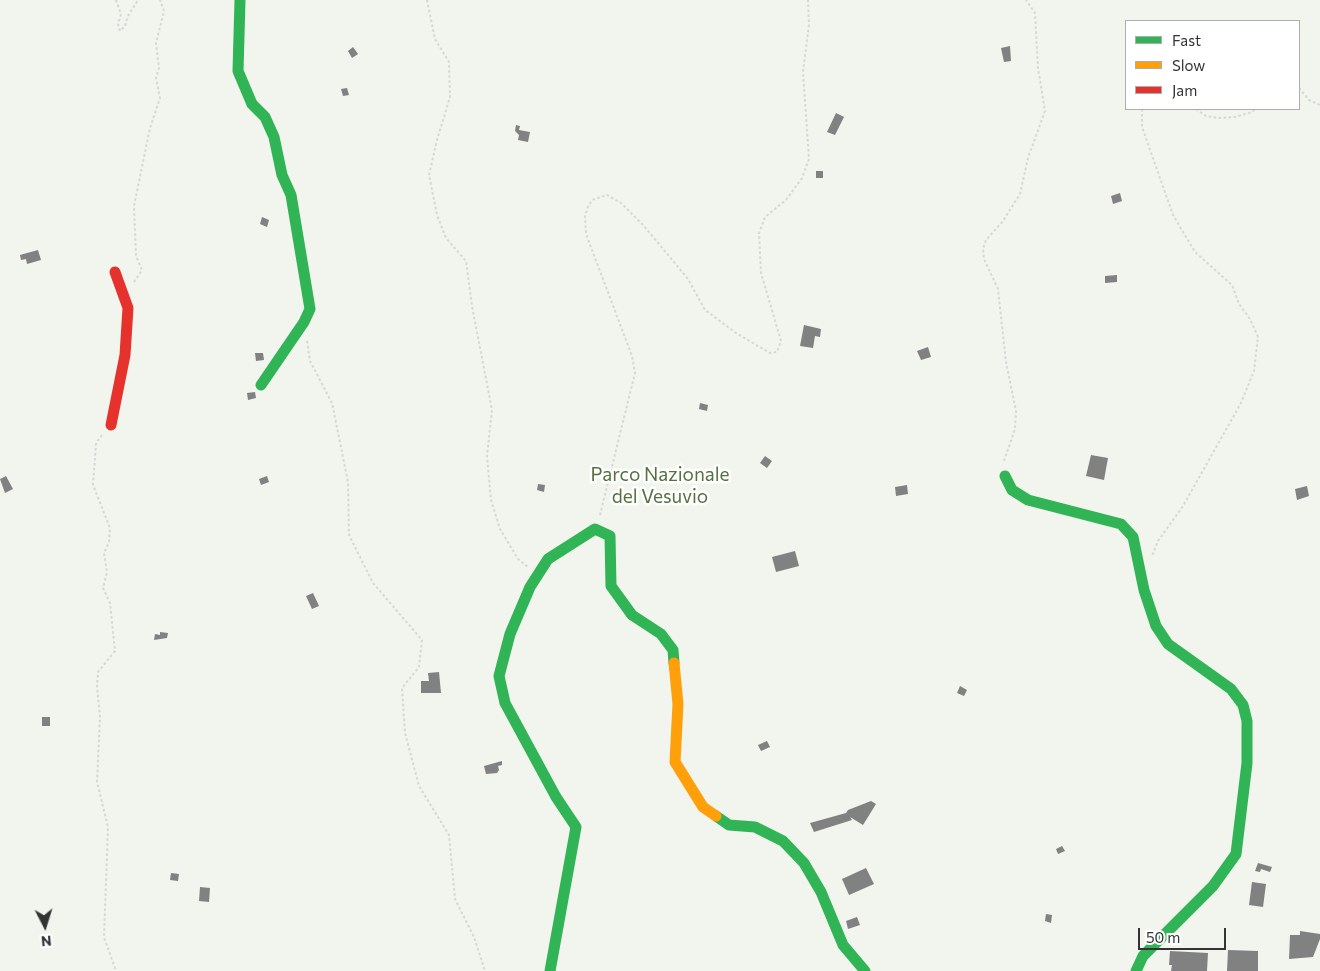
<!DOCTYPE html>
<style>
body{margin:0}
#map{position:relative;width:1320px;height:971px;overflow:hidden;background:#fff;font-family:Commissioner,sans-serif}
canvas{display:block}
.legend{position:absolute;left:1125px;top:20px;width:175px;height:90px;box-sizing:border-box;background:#fff;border:1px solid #adadad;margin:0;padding:6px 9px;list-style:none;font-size:15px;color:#333}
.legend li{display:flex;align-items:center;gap:10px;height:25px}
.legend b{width:25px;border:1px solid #adadad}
.north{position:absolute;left:20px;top:901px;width:50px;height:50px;-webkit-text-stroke:4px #fff;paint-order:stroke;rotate:175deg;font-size:14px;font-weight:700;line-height:20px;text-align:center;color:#333}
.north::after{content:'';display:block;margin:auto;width:18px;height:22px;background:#333;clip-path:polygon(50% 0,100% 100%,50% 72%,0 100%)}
.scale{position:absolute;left:1138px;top:928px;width:88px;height:22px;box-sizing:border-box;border:2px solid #333;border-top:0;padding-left:6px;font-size:15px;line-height:18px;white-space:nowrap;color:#333;-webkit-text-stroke:4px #fff;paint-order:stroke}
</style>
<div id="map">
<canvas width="1320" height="971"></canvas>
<ul class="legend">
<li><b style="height:6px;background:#30b455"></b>Fast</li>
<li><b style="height:6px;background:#ff9f0a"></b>Slow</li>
<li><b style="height:6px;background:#e5322d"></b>Jam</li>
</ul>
<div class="north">N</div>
<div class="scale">50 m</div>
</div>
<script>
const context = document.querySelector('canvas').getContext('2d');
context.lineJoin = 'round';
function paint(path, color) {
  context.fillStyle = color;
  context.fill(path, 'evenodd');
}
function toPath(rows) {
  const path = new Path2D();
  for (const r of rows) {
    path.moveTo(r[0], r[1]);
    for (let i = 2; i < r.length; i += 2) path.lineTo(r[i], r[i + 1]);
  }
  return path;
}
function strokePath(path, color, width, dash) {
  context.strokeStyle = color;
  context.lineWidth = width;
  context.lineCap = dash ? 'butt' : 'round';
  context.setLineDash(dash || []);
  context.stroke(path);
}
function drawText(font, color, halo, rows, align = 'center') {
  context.font = font + ' Commissioner,sans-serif';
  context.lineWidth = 5;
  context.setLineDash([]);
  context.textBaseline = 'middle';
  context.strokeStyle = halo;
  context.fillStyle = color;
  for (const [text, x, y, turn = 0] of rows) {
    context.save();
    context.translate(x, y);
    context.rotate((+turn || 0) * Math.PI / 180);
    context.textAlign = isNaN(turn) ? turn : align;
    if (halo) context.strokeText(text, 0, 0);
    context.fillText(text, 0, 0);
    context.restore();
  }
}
const green = toPath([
 [0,0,1320,0,1320,971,0,971],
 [1126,21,1299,21,1299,109,1126,109]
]);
const building = toPath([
 [1010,46,1011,61,1004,62,1001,48],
 [353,47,358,54,352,58,348,51],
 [347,88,349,95,343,96,341,89],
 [836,113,844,117,835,135,827,132],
 [516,125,520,126,519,130,530,132,528,142,518,140,519,135,515,131],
 [816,171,823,171,823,178,816,178],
 [1120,193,1122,201,1113,204,1111,196],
 [262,217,269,220,267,227,260,224],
 [38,250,41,260,27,264,26,259,21,260,20,255],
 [1117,275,1117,282,1105,283,1105,276],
 [804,325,821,329,820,337,815,336,813,348,800,346],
 [928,347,931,357,921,360,917,351],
 [255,353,263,353,264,360,256,361],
 [255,392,256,398,248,400,247,393],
 [700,403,708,405,707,411,699,409],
 [1091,455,1108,458,1104,480,1086,476],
 [765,456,772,461,767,468,760,463],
 [6,476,13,489,5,493,0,479],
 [267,476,269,482,261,485,259,479],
 [538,484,545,485,544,492,537,490],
 [907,485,908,494,896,496,895,487],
 [1307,486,1309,496,1297,500,1295,489],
 [795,551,799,566,776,572,772,557],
 [313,593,319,606,312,609,306,596],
 [160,632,168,633,167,638,154,640,155,634,160,635],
 [439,672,441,693,421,693,421,681,429,681,428,673],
 [960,686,967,690,964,696,957,693],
 [42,717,50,717,50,726,42,726],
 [767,741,770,747,761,751,758,745],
 [502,761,502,765,498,766,499,770,497,773,486,774,484,766],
 [871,801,876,804,863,825,850,817,852,820,814,832,810,823,846,813,848,810],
 [1062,846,1065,851,1058,854,1056,849],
 [1258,863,1272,867,1270,872,1261,869,1260,872,1255,871],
 [866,868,874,884,849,895,842,879],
 [171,873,179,874,178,881,170,880],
 [1252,882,1266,884,1263,907,1249,905],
 [200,887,210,888,209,902,199,901],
 [1046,914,1052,915,1051,923,1045,921],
 [857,917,860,925,848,929,846,921],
 [1300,931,1320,934,1320,939,1313,957,1289,959,1290,935,1300,935],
 [1228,950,1258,951,1258,971,1227,971],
 [1170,951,1208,953,1207,971,1171,971,1172,965,1169,965]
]);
const path = toPath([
 [116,0,121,14,118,24,120,31,125,26,128,16,138,0],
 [427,0,435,39,449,62,450,97,437,140,429,175,437,215,446,238,466,261,472,306,492,410,487,456,491,500,500,529,518,559,528,567],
 [1299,88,1309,100,1320,105],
 [1142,109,1142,127,1173,215,1195,252,1232,285,1239,304,1250,319,1258,337,1254,371,1241,403,1183,506,1158,541,1152,556],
 [1196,109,1206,116,1219,118,1235,117,1252,112,1255,109],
 [134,282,142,270,136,256,134,206,150,128,160,98,156,78,159,68,156,43,164,11,160,0],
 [307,341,310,361,332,403,348,482,349,535,373,583,422,640,419,667,402,688,405,733,419,786,449,835,455,899,474,937,485,971],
 [102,435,96,443,93,485,110,528,109,542,104,553,107,572,103,588,110,603,115,651,98,672,97,687,100,717,97,782,108,827,104,937,116,971],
 [1004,461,1015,429,1016,411,1006,362,998,289,984,259,983,249,986,240,1003,221,1020,194,1028,158,1045,111,1038,68,1035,13,1026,0],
 [600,515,635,373,632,356,586,234,585,216,588,207,592,200,607,195,621,203,644,226,688,279,705,310,736,333,770,353,777,352,781,341,761,273,759,233,765,217,786,200,802,178,809,159,803,72,809,24,808,0]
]);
const fast = toPath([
 [240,0,238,71,252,104,265,117,274,137,282,175,291,195,310,309,304,322,261,385],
 [1005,476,1012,490,1028,500,1121,524,1133,537,1144,590,1156,626,1168,644,1231,689,1243,705,1247,721,1247,763,1236,854,1213,886,1143,956,1136,971],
 [716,816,729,825,755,827,783,841,804,863,821,892,843,945,865,971],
 [550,971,576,827,556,797,505,703,499,676,510,634,530,587,548,559,595,529,610,536,611,586,632,615,661,634,673,650,674,663]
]);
const slow = toPath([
 [674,663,678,704,675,762,703,807,716,816]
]);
const jam = toPath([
 [111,425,125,355,128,308,115,272]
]);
const parkNames = [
 ["Parco Nazionale",660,475],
 ["del Vesuvio",660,497]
];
paint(green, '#f1f5ed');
paint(building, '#818181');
strokePath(path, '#d6d6d6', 2, [2.5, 2.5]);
strokePath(fast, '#30b455', 11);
strokePath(slow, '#ff9f0a', 11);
strokePath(jam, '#e5322d', 11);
drawText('19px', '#56703f', '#fff', parkNames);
</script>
